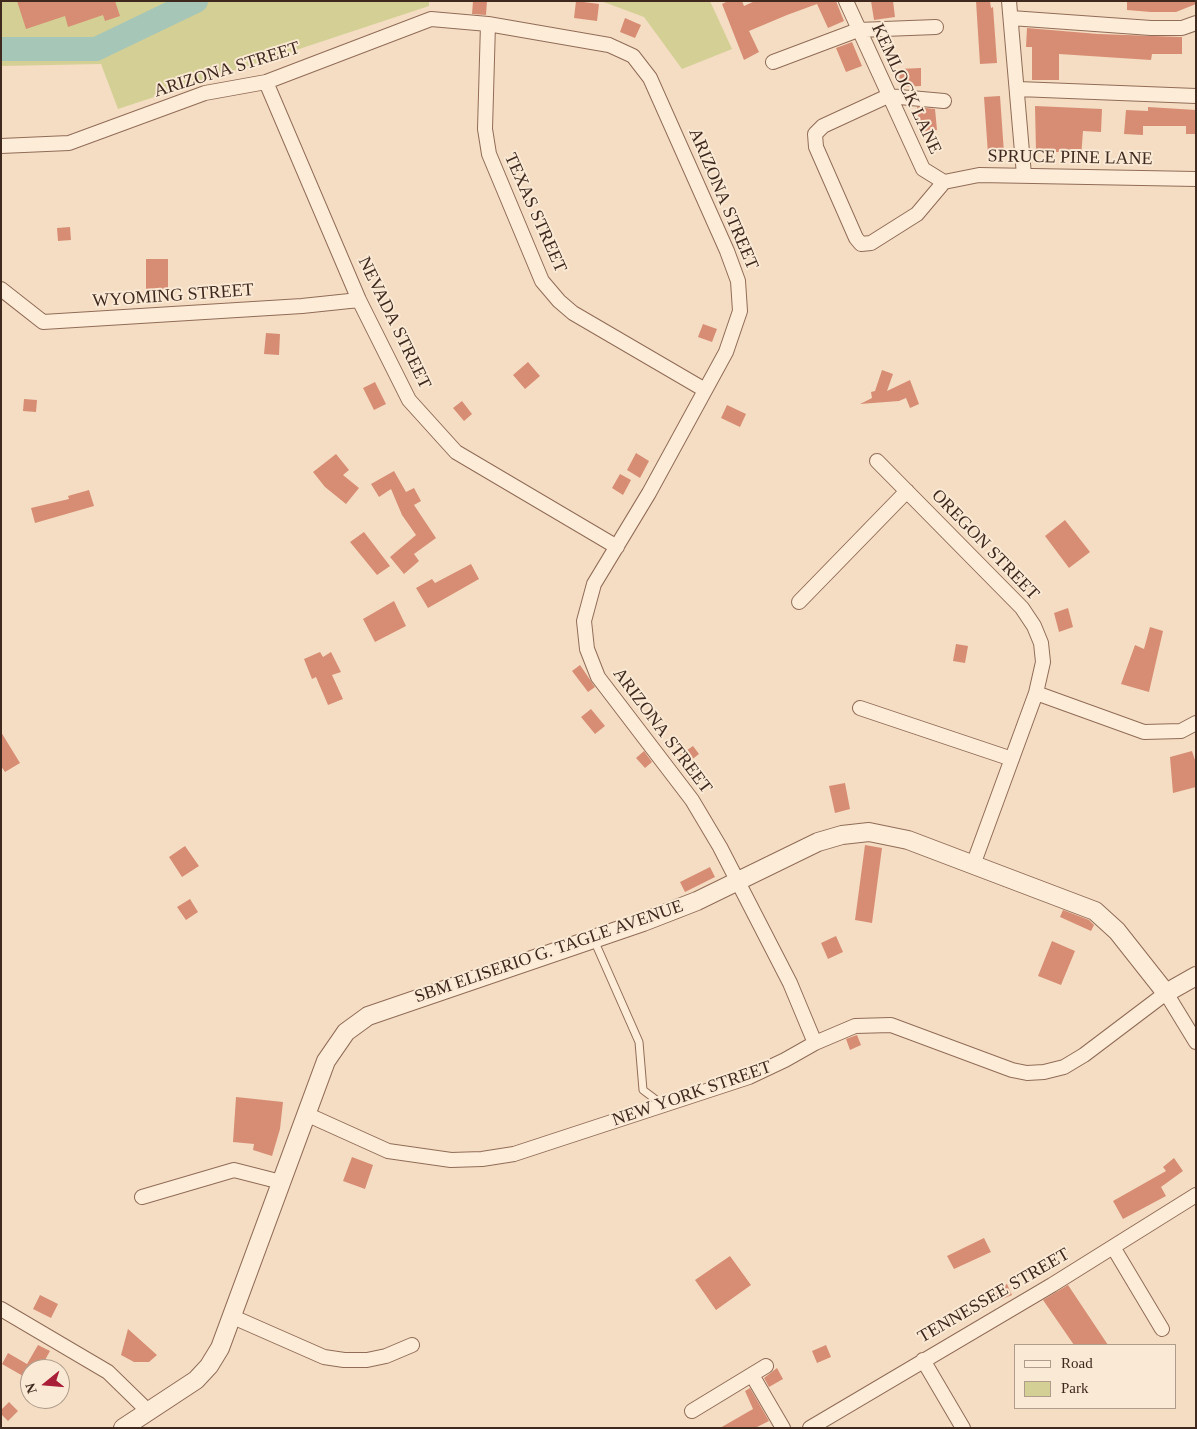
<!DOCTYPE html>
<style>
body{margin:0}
#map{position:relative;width:1197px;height:1429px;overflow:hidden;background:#f4ddc3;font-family:Georgia,serif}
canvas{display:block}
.frame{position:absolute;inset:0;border:2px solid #3f281d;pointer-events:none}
.legend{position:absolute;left:1014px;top:1344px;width:162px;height:65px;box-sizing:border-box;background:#fae9d4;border:1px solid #af9c8b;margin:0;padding:6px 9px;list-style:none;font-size:15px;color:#3f281d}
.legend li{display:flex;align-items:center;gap:10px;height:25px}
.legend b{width:25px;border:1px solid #af9c8b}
.north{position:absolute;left:20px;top:1359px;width:50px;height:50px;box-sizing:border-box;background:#fae9d4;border:1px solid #af9c8b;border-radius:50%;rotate:253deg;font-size:14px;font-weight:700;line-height:20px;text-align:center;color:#3f281d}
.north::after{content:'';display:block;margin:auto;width:18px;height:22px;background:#a81f37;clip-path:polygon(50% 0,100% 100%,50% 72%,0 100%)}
</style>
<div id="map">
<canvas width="1197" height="1429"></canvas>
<div class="frame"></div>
<ul class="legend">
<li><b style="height:6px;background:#fdecd8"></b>Road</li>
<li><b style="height:14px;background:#d4d095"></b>Park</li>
</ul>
<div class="north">N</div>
</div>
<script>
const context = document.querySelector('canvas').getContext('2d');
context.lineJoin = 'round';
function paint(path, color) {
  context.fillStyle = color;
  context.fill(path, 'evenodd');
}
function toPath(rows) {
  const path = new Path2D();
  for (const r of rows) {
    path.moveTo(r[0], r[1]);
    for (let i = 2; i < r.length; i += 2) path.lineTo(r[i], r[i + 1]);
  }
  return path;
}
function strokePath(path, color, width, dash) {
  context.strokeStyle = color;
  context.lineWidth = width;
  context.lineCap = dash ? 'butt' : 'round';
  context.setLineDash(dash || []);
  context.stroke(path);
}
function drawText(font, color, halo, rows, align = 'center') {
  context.font = font + ' Georgia,serif';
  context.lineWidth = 4;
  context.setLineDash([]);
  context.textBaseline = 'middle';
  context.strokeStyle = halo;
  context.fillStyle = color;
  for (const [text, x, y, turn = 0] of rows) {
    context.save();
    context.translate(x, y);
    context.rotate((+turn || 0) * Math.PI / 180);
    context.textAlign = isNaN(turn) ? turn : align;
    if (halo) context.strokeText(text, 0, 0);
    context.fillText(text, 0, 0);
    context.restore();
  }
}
const green = toPath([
 [1,1,429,1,429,6,118,109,101,64,1,66],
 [601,1,710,1,732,49,682,69,644,17]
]);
const river = toPath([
 [1,49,96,49,196,1]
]);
const building = toPath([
 [17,1,115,1,120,16,105,21,103,15,68,27,65,16,26,29],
 [473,1,487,1,486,15,472,14],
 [576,1,599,4,597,21,574,18],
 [728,1,742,1,744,6,755,1,836,1,844,21,828,28,817,4,787,15,749,31,759,52,744,60,722,4],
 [871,1,893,1,895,17,874,20],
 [976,1,990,1,991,8,993,7,997,63,980,64],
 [1127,1,1196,1,1196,4,1176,12,1151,12,1127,10],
 [625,18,641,25,635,38,620,32],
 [1027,28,1098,34,1182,37,1182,54,1152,54,1151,60,1059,54,1059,80,1032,80,1032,47,1026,47],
 [852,42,862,66,846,72,836,48],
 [921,68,921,86,900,87,899,69],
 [1000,96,1004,153,988,154,984,97],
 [1035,106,1102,109,1101,132,1083,131,1081,158,1065,157,1065,152,1036,152],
 [917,107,935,109,937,130,920,132],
 [1148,107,1196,110,1196,134,1186,134,1186,126,1143,126,1143,135,1124,134,1126,110,1148,111],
 [70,227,71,240,58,241,57,228],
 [146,259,168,259,168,291,146,291],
 [703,324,717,329,712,342,698,337],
 [266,333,280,334,279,355,264,354],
 [528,362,540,376,525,389,513,375],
 [882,370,893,374,887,391,910,380,919,404,910,408,906,398,899,401,860,404,872,398,871,392,875,391],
 [375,382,386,404,374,410,363,388],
 [24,399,37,400,36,412,23,411],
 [462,401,472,414,464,421,453,408],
 [727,405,746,414,740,427,721,418],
 [636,453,649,461,640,478,627,470],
 [336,454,349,470,343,475,359,488,346,504,325,487,313,472],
 [394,471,406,492,414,488,421,501,414,505,436,538,414,554,419,561,404,574,390,557,416,535,402,515,391,489,379,497,371,484],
 [620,474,631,480,623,495,612,488],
 [89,490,94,506,35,523,31,508,69,499,68,496],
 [1065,520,1090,552,1069,568,1045,536],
 [364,532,390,566,377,575,350,542],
 [471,564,479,579,428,608,416,588,432,579,435,583],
 [394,601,406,626,375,642,363,619],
 [1068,608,1073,627,1059,632,1054,613],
 [1150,627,1163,631,1149,692,1121,684,1135,645,1144,649],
 [956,644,968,646,965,663,953,661],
 [320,652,323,657,331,652,341,672,332,675,343,699,328,705,316,677,312,679,304,659],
 [580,665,595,687,588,692,572,671],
 [591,709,605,726,595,734,581,717],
 [1,732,20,763,5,772,1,766],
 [693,746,699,754,686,764,680,755],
 [644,751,652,762,645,768,636,758],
 [1192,751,1196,763,1196,787,1173,793,1170,757],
 [845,783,850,809,835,813,829,786],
 [865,845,882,848,872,923,855,920],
 [185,846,199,866,182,877,169,857],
 [710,867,715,877,685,892,680,882],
 [190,899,198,912,186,920,177,907],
 [1063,910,1089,920,1094,925,1091,931,1060,917],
 [836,936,843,952,828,959,821,943],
 [1052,941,1075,951,1061,985,1038,976],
 [857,1035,861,1045,850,1050,846,1039],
 [236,1097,283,1102,280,1129,272,1156,253,1150,254,1144,233,1142],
 [352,1157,373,1165,365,1189,343,1181],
 [1174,1158,1183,1171,1161,1187,1166,1196,1123,1219,1113,1201,1166,1171,1163,1167],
 [984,1238,991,1252,954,1269,947,1256],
 [730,1256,751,1285,716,1310,695,1280],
 [1007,1284,1012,1295,1000,1300,995,1290],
 [1068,1285,1108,1345,1074,1345,1043,1300],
 [40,1295,58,1304,51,1318,33,1309],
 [128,1329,157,1355,149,1362,134,1362,121,1355],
 [38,1345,50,1351,40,1369,30,1369,30,1380,2,1364,8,1353,27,1364],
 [826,1345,831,1357,817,1363,812,1351],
 [777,1368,783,1379,769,1387,764,1378],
 [750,1388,769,1421,755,1428,720,1428,753,1409,745,1391],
 [9,1402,18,1411,8,1421,1,1414,1,1410]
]);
const service = toPath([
 [594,940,639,1042,643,1090,663,1105]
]);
const minor = toPath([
 [846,1,923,169,944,182],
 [1009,1,1024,175],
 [1011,18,1151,28,1182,28,1196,23],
 [488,24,485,129,489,154,542,281,559,301,573,313,705,390],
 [773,62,858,30,936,27],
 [266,82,359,300,409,400,456,452,617,547],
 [1018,89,1196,96],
 [1,146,69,143,205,93,266,82,431,19,488,24,609,45,633,56,650,78,727,251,738,281,740,311,726,352,649,493,594,584,584,621,587,649,598,677,692,800,720,847,790,983,815,1043],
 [944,182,917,214,871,243,861,244,856,238,816,147,815,134,823,126,888,96,944,101],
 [944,182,979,175,1196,179],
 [1,289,43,322,302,306,359,300],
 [877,461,1022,608,1034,626,1041,643,1043,662,1036,693,973,865],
 [799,602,907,491],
 [1036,693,1144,732,1181,731,1196,723],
 [860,708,1012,759],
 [306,1114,388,1151,451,1160,482,1159,514,1154,749,1077,785,1060,815,1043,855,1026,891,1025,1012,1070,1027,1073,1044,1072,1064,1067,1084,1055,1166,993,1196,1042],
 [142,1197,234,1170,281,1182],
 [1113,1247,1162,1329],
 [1,1309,108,1372,149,1412],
 [233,1317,324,1357,344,1360,367,1360,386,1356,412,1345],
 [923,1360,963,1428],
 [752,1375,783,1428],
 [692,1411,766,1366],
 [810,1428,1052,1285,1196,1195]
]);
const tertiary = toPath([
 [123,1428,196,1380,209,1366,220,1348,326,1061,346,1032,368,1016,643,922,697,901,818,842,842,835,869,832,908,840,1095,911,1117,931,1166,993,1196,976]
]);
const streetNames = [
 ["ARIZONA STREET",227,70,-17],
 ["KEMLOCK LANE",906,89,65],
 ["SPRUCE PINE LANE",1070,158,1],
 ["ARIZONA STREET",723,199,67],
 ["TEXAS STREET",535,213,66],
 ["WYOMING STREET",173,296,-4],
 ["NEVADA STREET",394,323,64],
 ["OREGON STREET",985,545,46],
 ["ARIZONA STREET",662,731,53],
 ["SBM ELISERIO G. TAGLE AVENUE",549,952,-19],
 ["NEW YORK STREET",692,1094,-19],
 ["TENNESSEE STREET",994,1296,-30]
];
paint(green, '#d4d095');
strokePath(river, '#a6c6b7', 24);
paint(building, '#d78d74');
strokePath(service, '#916c57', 9);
strokePath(minor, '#916c57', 16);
strokePath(tertiary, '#916c57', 20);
strokePath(service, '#fdecd8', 7);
strokePath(minor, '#fdecd8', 14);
strokePath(tertiary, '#fdecd8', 18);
drawText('18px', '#3f281d', '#fae9d4', streetNames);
</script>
